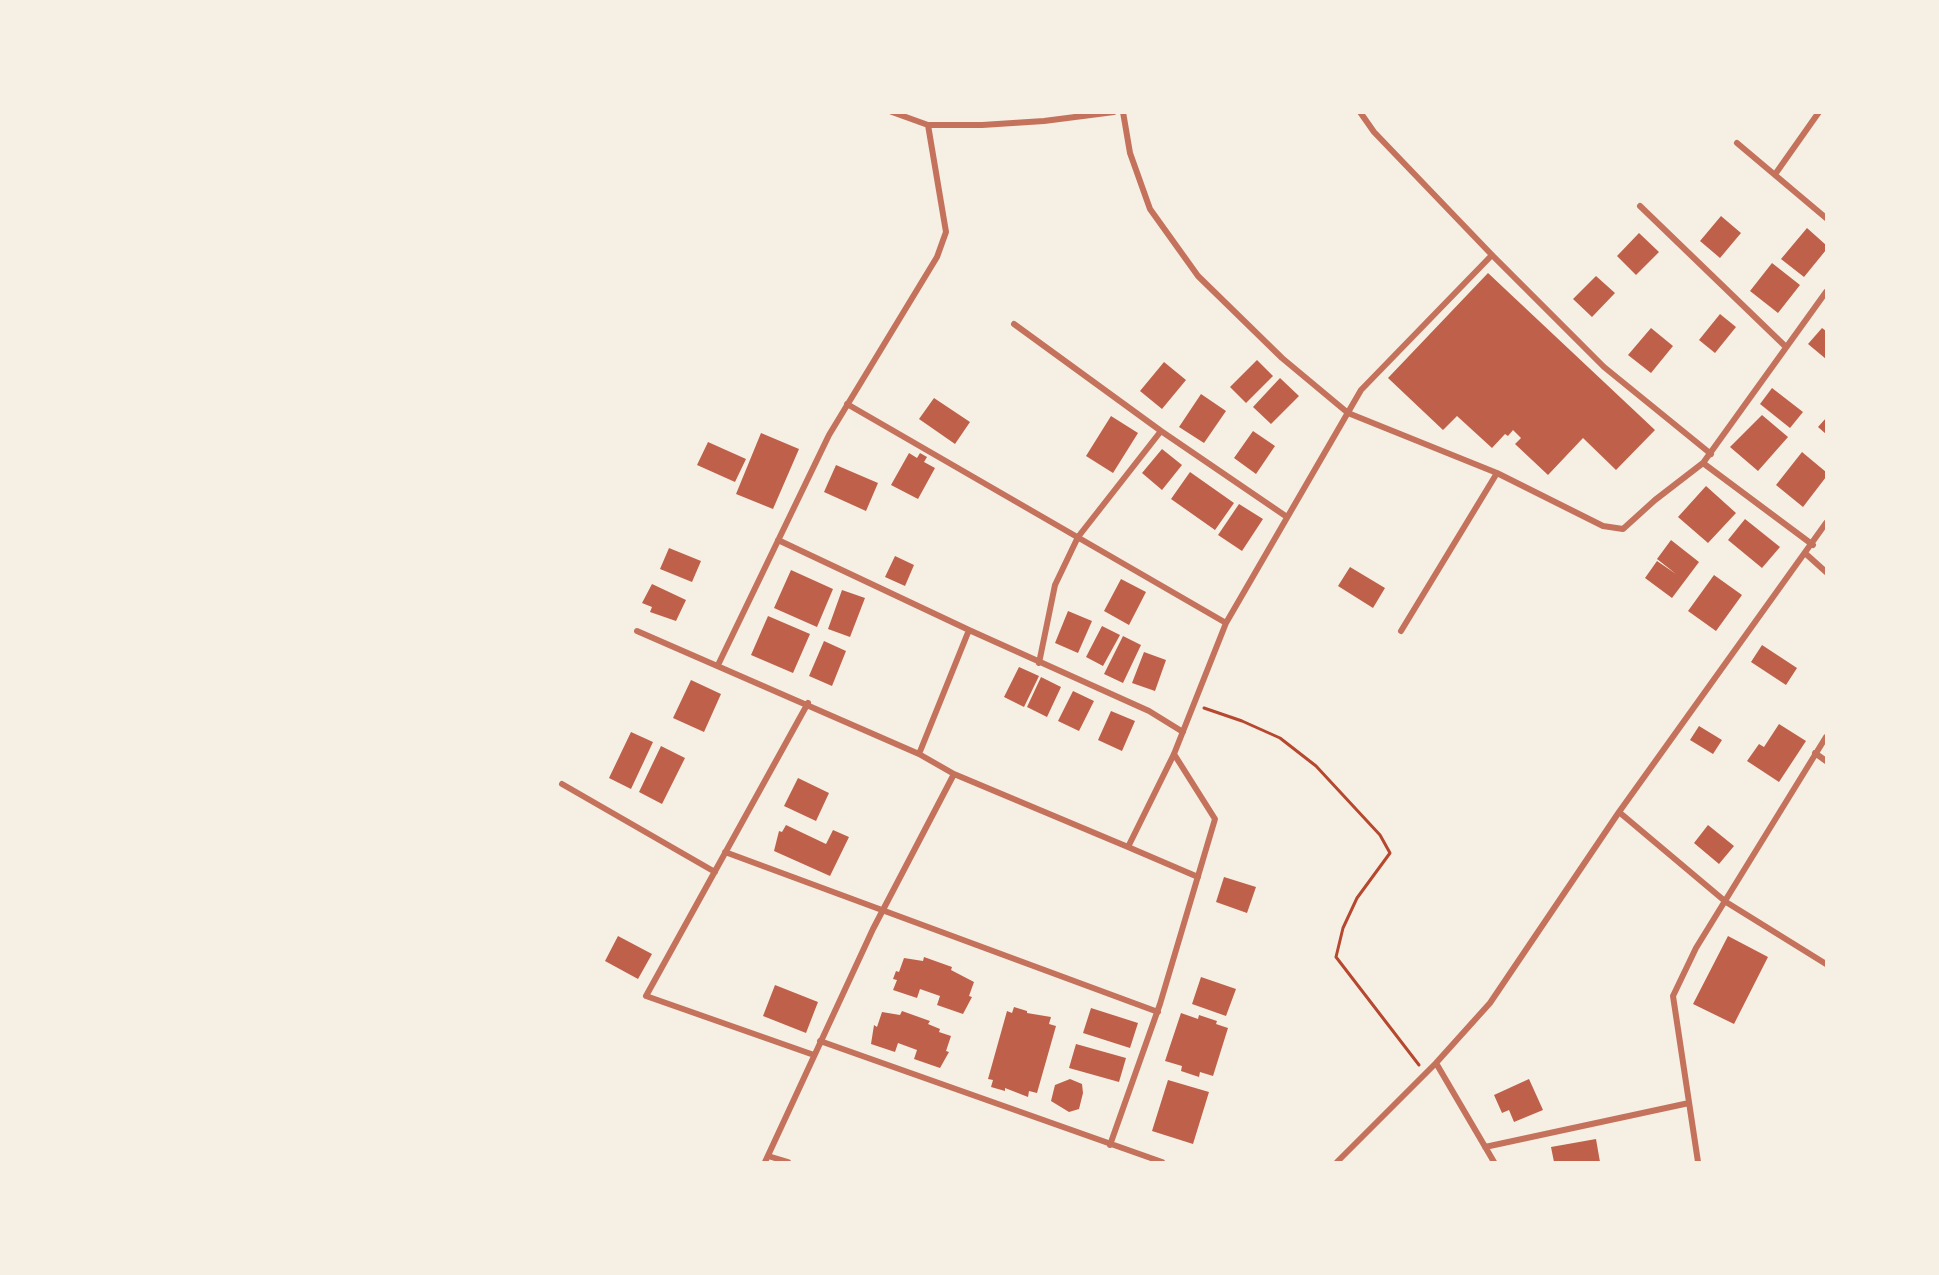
<!DOCTYPE html>
<style>
body{margin:0}
#map{position:relative;width:1939px;height:1275px;overflow:hidden;background:#f6efe4;font-family:"Work Sans",sans-serif}
canvas{display:block}
.frame{position:absolute;inset:0;border:114px solid #f6efe4;pointer-events:none}
</style>
<div id="map">
<canvas width="1939" height="1275"></canvas>
<div class="frame"></div>
</div>
<script>
const context = document.querySelector('canvas').getContext('2d');
context.lineJoin = 'round';
function paint(path, color) {
  context.fillStyle = color;
  context.fill(path, 'evenodd');
}
function toPath(rows) {
  const path = new Path2D();
  for (const r of rows) {
    path.moveTo(r[0], r[1]);
    for (let i = 2; i < r.length; i += 2) path.lineTo(r[i], r[i + 1]);
  }
  return path;
}
function strokePath(path, color, width, dash) {
  context.strokeStyle = color;
  context.lineWidth = width;
  context.lineCap = dash ? 'butt' : 'round';
  context.setLineDash(dash || []);
  context.stroke(path);
}
const building = toPath([
 [1721,216,1741,233,1720,258,1700,241],
 [1807,228,1826,245,1826,250,1804,277,1781,259],
 [1639,233,1659,252,1636,275,1617,256],
 [1772,263,1800,285,1778,313,1750,291],
 [1488,273,1655,430,1616,470,1583,438,1548,475,1515,444,1521,438,1513,430,1508,436,1505,434,1492,448,1457,416,1443,430,1388,378],
 [1596,276,1615,293,1592,317,1573,299],
 [1720,314,1736,327,1715,353,1699,340],
 [1651,328,1673,346,1651,373,1628,355],
 [1822,328,1826,331,1826,359,1808,344],
 [1257,360,1273,376,1246,403,1230,387],
 [1164,362,1186,380,1162,409,1140,391],
 [1280,378,1299,396,1271,424,1253,407],
 [1772,388,1803,412,1790,428,1760,404],
 [1201,394,1226,411,1204,443,1179,427],
 [934,398,970,422,955,444,919,419],
 [1762,415,1788,437,1758,471,1730,447],
 [1111,416,1138,433,1113,473,1086,456],
 [1826,418,1826,434,1818,427],
 [1253,431,1275,446,1256,474,1234,458],
 [761,433,799,449,773,509,736,494],
 [708,442,746,459,735,482,697,465],
 [1162,449,1182,465,1162,490,1142,473],
 [1802,452,1826,472,1826,477,1803,507,1776,485],
 [909,453,917,458,920,453,927,457,924,462,935,468,918,499,891,485],
 [836,465,878,483,866,511,824,492],
 [1190,472,1234,503,1215,530,1171,499],
 [1706,486,1736,513,1708,543,1678,517],
 [1239,504,1263,519,1242,551,1218,535],
 [1745,519,1780,547,1762,568,1728,540],
 [1671,540,1699,562,1672,598,1645,578,1657,561,1676,574,1657,559],
 [669,548,701,561,692,582,660,569],
 [895,556,914,565,905,586,885,577],
 [1350,567,1385,588,1373,608,1338,586],
 [791,570,833,589,817,627,774,608],
 [1714,575,1742,595,1716,631,1688,611],
 [1121,579,1146,592,1129,625,1104,611],
 [652,584,686,600,676,621,650,612,652,607,642,603],
 [842,590,865,598,850,637,828,629],
 [1068,611,1092,621,1078,653,1055,643],
 [768,616,810,634,793,673,751,655],
 [1102,626,1120,635,1103,666,1086,657],
 [1123,636,1141,645,1123,683,1104,674],
 [824,641,846,651,832,686,809,676],
 [1762,645,1797,668,1786,685,1751,662],
 [1144,652,1166,660,1155,691,1132,683],
 [1019,667,1039,676,1024,707,1004,697],
 [1041,677,1061,687,1047,717,1027,707],
 [691,680,721,694,704,732,673,718],
 [1073,691,1094,701,1079,731,1058,721],
 [1111,711,1135,721,1122,751,1098,740],
 [1779,724,1806,741,1779,782,1747,761,1759,744,1764,747],
 [1699,726,1722,740,1713,754,1690,740],
 [631,732,653,742,631,789,609,778],
 [661,746,685,758,662,804,639,792],
 [798,778,829,793,816,821,784,806],
 [786,825,826,844,833,830,849,837,830,876,774,851,779,831,782,832],
 [1708,825,1734,846,1719,864,1694,843],
 [1224,877,1256,887,1247,913,1216,902],
 [618,936,652,954,638,979,605,961],
 [1728,936,1768,957,1734,1024,1693,1004],
 [924,957,952,967,951,970,974,982,969,996,972,997,963,1014,937,1005,940,996,920,989,917,998,893,990,897,980,893,979,896,971,899,972,904,958,923,961],
 [1201,977,1236,989,1226,1016,1192,1004],
 [775,985,818,1002,806,1033,763,1016],
 [1014,1007,1027,1011,1027,1013,1051,1017,1049,1024,1056,1026,1037,1093,1029,1091,1028,1097,1005,1088,1005,1091,991,1087,993,1080,988,1079,1007,1011,1012,1013],
 [1091,1008,1138,1023,1130,1048,1083,1033],
 [902,1011,930,1021,928,1024,940,1029,939,1032,951,1036,946,1051,949,1052,940,1068,914,1059,917,1050,898,1043,895,1052,871,1044,874,1025,877,1027,882,1012,900,1015],
 [1181,1013,1198,1019,1199,1015,1217,1021,1216,1024,1228,1028,1213,1076,1200,1072,1199,1077,1181,1071,1182,1066,1165,1061],
 [1076,1044,1126,1058,1119,1082,1069,1068],
 [1070,1079,1082,1084,1083,1093,1079,1109,1069,1112,1051,1101,1055,1085],
 [1529,1079,1543,1110,1514,1122,1509,1110,1502,1113,1494,1095],
 [1168,1080,1209,1092,1193,1144,1152,1131],
 [1596,1139,1600,1162,1554,1162,1551,1147]
]);
const path = toPath([
 [1204,708,1242,721,1280,738,1316,766,1380,835,1390,853,1357,898,1343,928,1336,957,1419,1065]
]);
const minor = toPath([
 [892,112,928,125,982,125,1044,121,1114,112],
 [1123,112,1130,153,1150,209,1198,276,1282,358,1348,413,1497,473,1603,526,1623,529,1655,500,1703,463],
 [1360,112,1374,132,1492,255,1604,367,1711,454],
 [1737,143,1826,218],
 [1776,173,1819,112],
 [1640,206,1786,347],
 [1014,324,1161,431,1287,517],
 [847,404,1226,623],
 [1813,545,1703,463,1826,292],
 [1806,554,1826,572],
 [969,630,1149,711,1183,732],
 [637,631,919,754],
 [1401,631,1497,473],
 [1039,663,1055,585,1078,537,1161,431],
 [718,665,829,435,937,257,946,232,928,125],
 [808,703,646,996,814,1055],
 [1815,753,1826,761],
 [954,774,1128,847,1174,754,1226,623,1361,390,1492,255],
 [562,784,715,872],
 [1619,812,1726,902,1826,964],
 [1128,847,1198,877],
 [725,852,1158,1012],
 [820,1041,1162,1162],
 [1436,1063,1494,1162],
 [1110,1145,1160,1004,1215,819,1174,754],
 [1485,1147,1689,1103],
 [768,1156,788,1162],
 [765,1162,873,929,954,774,919,754,969,630,778,540],
 [1337,1162,1436,1063,1490,1003,1619,812,1826,523],
 [1698,1162,1673,996,1696,948,1826,737]
]);
paint(building, '#bf614a');
strokePath(path, '#b5482f', 3);
strokePath(minor, '#c5725c', 6);
</script>
